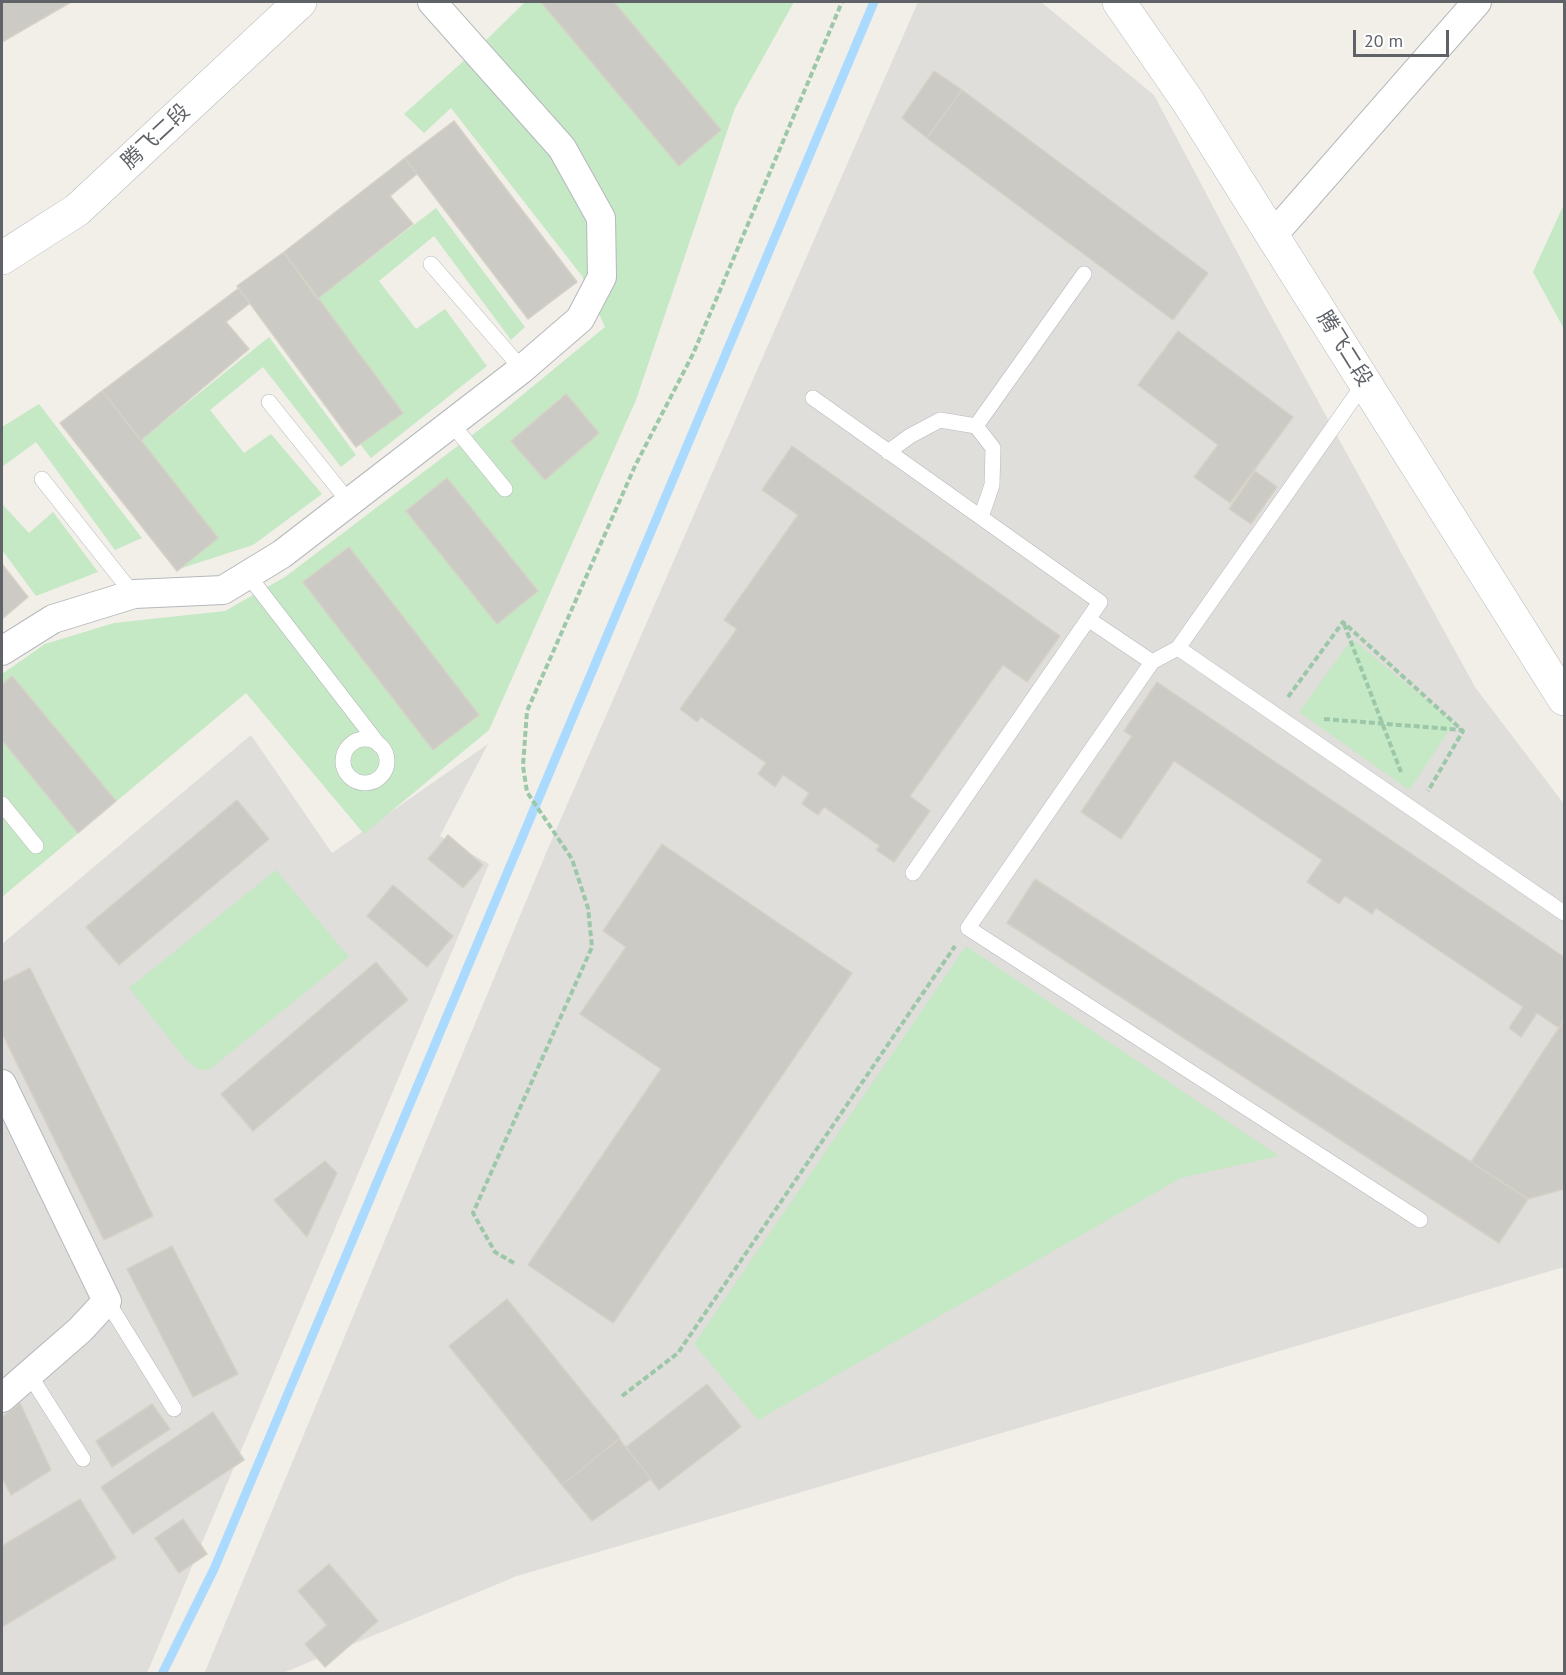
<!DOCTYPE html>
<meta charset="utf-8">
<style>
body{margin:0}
#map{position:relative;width:1566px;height:1675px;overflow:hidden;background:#f1efe8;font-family:"PT Sans",sans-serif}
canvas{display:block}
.frame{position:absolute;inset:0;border:3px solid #5f6368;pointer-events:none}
.scale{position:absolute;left:1353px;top:30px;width:96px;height:27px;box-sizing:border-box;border:3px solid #5f6368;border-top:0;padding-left:8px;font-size:18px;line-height:21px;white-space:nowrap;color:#5f6368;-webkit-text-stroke:4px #fff;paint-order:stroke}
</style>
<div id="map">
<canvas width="1566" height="1675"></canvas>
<div class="frame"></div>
<div class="scale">20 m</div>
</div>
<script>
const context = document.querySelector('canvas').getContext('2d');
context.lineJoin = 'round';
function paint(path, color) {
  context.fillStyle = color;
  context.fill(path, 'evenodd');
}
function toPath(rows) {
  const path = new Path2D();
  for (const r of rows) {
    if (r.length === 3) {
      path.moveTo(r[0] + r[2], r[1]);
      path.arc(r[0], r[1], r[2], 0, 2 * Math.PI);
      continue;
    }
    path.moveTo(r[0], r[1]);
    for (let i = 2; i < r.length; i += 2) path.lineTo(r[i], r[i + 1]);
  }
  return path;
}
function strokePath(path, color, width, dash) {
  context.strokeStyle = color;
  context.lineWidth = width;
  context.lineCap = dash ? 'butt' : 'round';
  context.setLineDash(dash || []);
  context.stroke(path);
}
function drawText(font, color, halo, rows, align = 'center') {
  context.font = font + ' "PT Sans","Noto Sans SC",sans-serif';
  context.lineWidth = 4.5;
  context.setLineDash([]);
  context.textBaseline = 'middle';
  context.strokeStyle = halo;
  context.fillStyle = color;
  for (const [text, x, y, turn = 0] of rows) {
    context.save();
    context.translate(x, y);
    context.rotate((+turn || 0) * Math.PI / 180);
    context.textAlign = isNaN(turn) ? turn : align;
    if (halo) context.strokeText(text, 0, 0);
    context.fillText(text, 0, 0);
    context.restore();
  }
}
const industrial = toPath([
 [918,2,1041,2,1154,95,1263,301,1475,687,1564,804,1564,1267,517,1576,283,1673,204,1674,549,846],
 [251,735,332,853,488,744,440,836,489,864,147,1673,2,1674,2,944]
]);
const green = toPath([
 [525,2,794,2,735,108,636,400,489,730,364,834,246,693,2,897,2,674,45,644,114,623,225,611,285,577,492,420,605,327,582,276,451,108,424,133,404,114,476,50],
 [565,394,599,433,545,480,511,441],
 [447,479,538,590,497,623,406,512],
 [348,547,478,716,433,750,303,582],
 [1564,204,1564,329,1533,272],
 [436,208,525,327,511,340,434,236,379,281,416,329,445,309,487,366,371,458,360,444,403,413,317,299],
 [269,337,356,455,341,467,263,367,210,410,244,453,271,434,322,494,253,545,179,569,141,440],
 [39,404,142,538,115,550,36,442,2,467,2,427],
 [2,504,29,533,53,512,98,572,36,596,2,550],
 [1352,639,1454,723,1409,790,1299,712],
 [276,870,349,957,209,1070,198,1069,185,1059,129,988],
 [966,946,1279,1156,1181,1178,758,1420,694,1344]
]);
const stream = toPath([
 [162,1674,214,1569,874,2]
]);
const building = toPath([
 [2,2,71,2,2,42,2,2],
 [541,2,614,2,721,130,679,166,541,2],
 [934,71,962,90,927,138,902,118,934,71],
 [962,90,1208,273,1173,320,927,138,962,90],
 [454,121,577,282,528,319,405,158,454,121],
 [405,158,417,174,390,196,413,224,317,299,284,252,405,158],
 [284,252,403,413,356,447,237,286,284,252],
 [239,288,250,303,226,322,249,349,141,440,102,391,239,288],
 [1178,331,1293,417,1230,503,1194,477,1218,445,1138,385,1178,331],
 [102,391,218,538,177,571,60,423,102,391],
 [566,394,599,433,545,480,511,441,566,394],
 [792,446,1060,636,1027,682,1003,665,910,796,930,811,894,862,876,850,880,846,824,807,818,815,802,804,809,793,783,775,775,787,758,774,766,763,701,717,697,722,680,709,737,629,724,620,798,515,762,490,792,446],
 [1255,471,1277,487,1251,524,1229,509,1255,471],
 [447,478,538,591,497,624,406,511,447,478],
 [349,547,479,715,433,750,303,582,349,547],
 [2,564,28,597,2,619,2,564],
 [12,676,116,801,78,833,2,740,2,685,12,676],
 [1157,682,1564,957,1564,1020,1559,1028,1537,1013,1521,1037,1509,1028,1523,1007,1376,908,1372,914,1345,896,1339,904,1307,882,1322,860,1174,761,1121,839,1081,812,1132,736,1124,731,1157,682],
 [237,800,269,839,119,965,86,927,237,800],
 [448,835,483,865,463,888,428,859,448,835],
 [662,844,852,973,613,1323,528,1265,661,1069,580,1014,626,947,603,931,662,844],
 [1035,879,1528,1199,1499,1243,1007,923,1035,879],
 [393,885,453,936,427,967,367,916,393,885],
 [376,962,408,1000,253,1131,221,1094,376,962],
 [30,968,153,1216,104,1240,2,1033,2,982,30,968],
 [1564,1020,1564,1189,1528,1199,1471,1162,1564,1020],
 [325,1161,337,1173,307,1237,274,1200,325,1161],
 [172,1246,238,1374,193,1397,127,1269,172,1246],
 [507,1299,620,1438,562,1485,449,1346,507,1299],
 [707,1384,741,1427,659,1490,626,1447,707,1384],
 [20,1403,51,1470,11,1495,2,1478,2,1417,20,1403],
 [152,1404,170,1429,112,1467,96,1441,152,1404],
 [213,1412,244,1460,133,1534,101,1487,213,1412],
 [619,1439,651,1479,592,1521,562,1485,619,1439],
 [80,1499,116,1558,2,1627,2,1546,80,1499],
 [183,1519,207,1554,179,1573,155,1538,183,1519],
 [329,1564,378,1621,325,1667,305,1644,327,1625,298,1591,329,1564]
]);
const path = toPath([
 [1344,624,1401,772],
 [1288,697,1343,622,1463,731,1428,791],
 [1324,719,1463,730],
 [514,1263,495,1252,473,1213,592,947,588,908,572,859,527,792,523,766,527,711,635,466,693,354,842,2],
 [622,1396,678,1353,955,946]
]);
const lane = toPath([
 [431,264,522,369],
 [1365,382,1178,648,1152,662,968,928,1420,1220],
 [813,398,1100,602,913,873],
 [269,402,349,502],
 [451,423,505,489],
 [976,426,1084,274],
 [888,452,910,436,940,420,976,426,993,448,992,485,981,517],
 [42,479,133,594],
 [248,575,379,745],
 [1088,619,1152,662],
 [1178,648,1564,913],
 [365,761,22],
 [2,804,36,846],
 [107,1301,174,1409],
 [29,1374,83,1459]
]);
const street = toPath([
 [1273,235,1477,2],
 [2,651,53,619,134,594,223,590,282,554,522,369,580,319,602,277,601,218,562,148,432,2],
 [2,1084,107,1301,80,1330,2,1398]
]);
const secondary = toPath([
 [1119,2,1187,100,1564,699],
 [2,258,77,210,300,2]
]);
const streetNames = [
 ["腾飞二段",156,137,-43],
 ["腾飞二段",1344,349,58]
];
paint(industrial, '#e0deda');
paint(green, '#c5e8c5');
strokePath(stream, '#aadaff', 9);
paint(building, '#cccac5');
strokePath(building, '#d6d1c6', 1.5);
strokePath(lane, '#b5b8bc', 16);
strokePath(street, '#b5b8bc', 30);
strokePath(secondary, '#b6babf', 34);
strokePath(path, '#9cc7a9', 4, [6, 3]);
strokePath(lane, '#fff', 15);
strokePath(street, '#fff', 28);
strokePath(secondary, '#fff', 33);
drawText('21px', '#5f6368', '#fff', streetNames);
</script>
